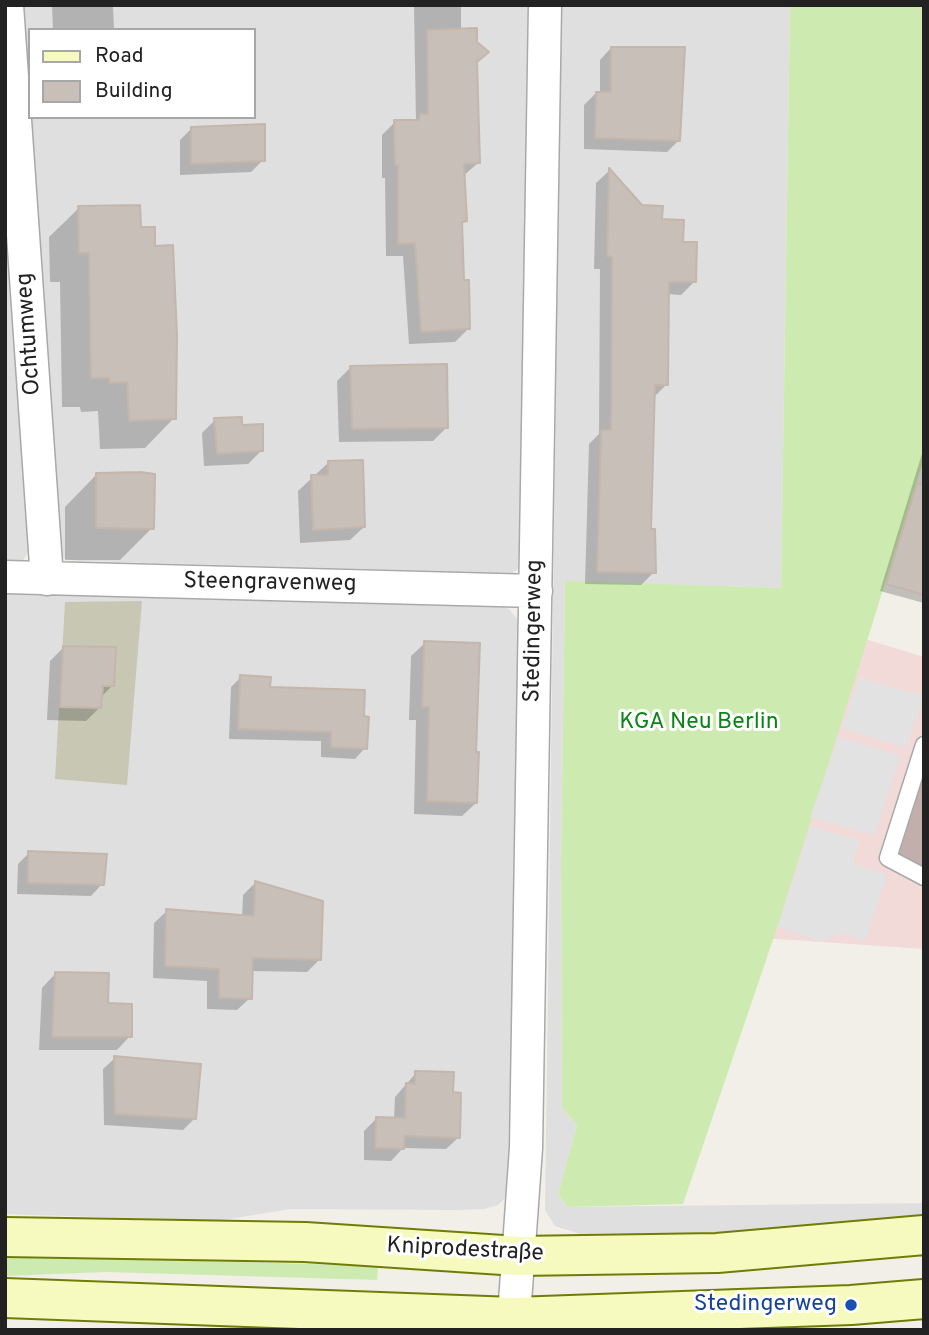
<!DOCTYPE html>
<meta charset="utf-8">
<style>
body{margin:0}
#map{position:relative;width:929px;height:1335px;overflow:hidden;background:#f2efe9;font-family:Overpass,sans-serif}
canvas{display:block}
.frame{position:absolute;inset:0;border:7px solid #222;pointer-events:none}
.legend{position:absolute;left:28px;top:28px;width:228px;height:91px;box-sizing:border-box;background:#fff;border:2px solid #a7a7a7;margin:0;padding:9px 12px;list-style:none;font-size:21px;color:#222}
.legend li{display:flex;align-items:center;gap:14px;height:35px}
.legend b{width:35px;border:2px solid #a7a7a7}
</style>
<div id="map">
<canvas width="929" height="1335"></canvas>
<div class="frame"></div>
<ul class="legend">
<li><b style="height:9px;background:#f7fabf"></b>Road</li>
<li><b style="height:19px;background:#c7bfb8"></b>Building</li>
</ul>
</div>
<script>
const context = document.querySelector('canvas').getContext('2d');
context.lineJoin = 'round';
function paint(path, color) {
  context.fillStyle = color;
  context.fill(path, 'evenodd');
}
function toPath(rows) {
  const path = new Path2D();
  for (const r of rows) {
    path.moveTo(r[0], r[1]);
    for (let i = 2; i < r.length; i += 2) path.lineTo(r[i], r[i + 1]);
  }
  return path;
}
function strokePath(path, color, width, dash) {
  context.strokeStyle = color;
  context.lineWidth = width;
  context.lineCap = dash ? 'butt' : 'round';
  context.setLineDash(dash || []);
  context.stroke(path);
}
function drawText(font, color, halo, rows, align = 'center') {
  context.font = font + ' Overpass,sans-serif';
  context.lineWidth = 6;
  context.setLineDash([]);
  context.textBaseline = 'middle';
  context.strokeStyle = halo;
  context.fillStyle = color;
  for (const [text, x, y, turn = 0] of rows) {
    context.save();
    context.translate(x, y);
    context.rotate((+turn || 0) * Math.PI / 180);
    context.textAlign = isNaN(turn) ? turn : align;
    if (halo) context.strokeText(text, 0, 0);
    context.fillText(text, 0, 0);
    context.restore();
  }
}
const residential = toPath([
 [20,5,530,5,522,563,518,569,512,573,79,561,64,559,59,551],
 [30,30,254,30,254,117,30,117],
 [561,5,790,5,781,588,565,582,561,859,562,1108,577,1125,558,1194,568,1207,924,1203,924,1234,580,1234,555,1226,545,1210],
 [5,180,30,549,24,559,16,566,5,566],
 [5,590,500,606,509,609,518,620,510,1174,506,1197,498,1205,484,1209,457,1210,291,1209,217,1221,5,1214]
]);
const commercial = toPath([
 [842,632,924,657,924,949,748,937]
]);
const construction = toPath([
 [142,601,127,785,55,779,65,602]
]);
const grass = toPath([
 [790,5,924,5,924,459,777,928,683,1204,568,1207,558,1194,577,1125,562,1108,561,859,565,581,781,588],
 [5,1255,378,1266,377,1280,106,1272,5,1276]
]);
const parking = toPath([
 [859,678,924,696,906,748,842,728],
 [839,737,901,756,874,835,810,817],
 [810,826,860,840,852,863,887,875,865,941,838,932,831,939,820,941,778,927]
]);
const shadow = toPath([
 [52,5,113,5,114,30,53,30],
 [414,5,461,5,461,31,476,63,478,163,463,176,466,220,461,225,463,282,468,329,455,342,409,344,403,256,386,256,385,178,382,178,382,135,395,122,416,122],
 [611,48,679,140,667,152,584,149,584,105,596,93,600,94,600,60],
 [192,128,263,160,251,172,180,175,180,140],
 [609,171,641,206,661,220,682,243,694,282,681,295,667,294,666,385,653,398,650,530,654,572,641,585,585,584,589,444,599,434,600,269,594,269,596,183],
 [79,208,139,228,154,248,174,418,145,448,100,449,98,411,81,412,80,407,62,407,60,282,50,282,49,237],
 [351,367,447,427,433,441,339,442,337,381],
 [215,420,261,451,248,464,204,466,202,433],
 [924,447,924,603,880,591],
 [328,463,364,527,350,540,300,543,298,491],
 [97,474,152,528,120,560,65,560,65,507],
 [425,643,474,754,476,803,462,816,414,814,416,720,409,720,411,656],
 [63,648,113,685,100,698,99,708,86,721,47,720,50,661],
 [241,677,268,689,363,718,365,748,355,759,321,757,321,741,229,739,231,687],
 [924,767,924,869,882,856],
 [29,853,102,884,91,896,17,894,18,864],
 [255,883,320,959,307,972,251,971,250,998,237,1010,207,1009,207,981,153,978,154,923,167,911,242,917,243,895],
 [55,974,106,1005,130,1036,117,1050,39,1050,42,988],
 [115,1058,195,1118,183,1130,104,1125,103,1069],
 [416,1073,452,1094,459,1137,446,1149,403,1148,391,1161,364,1160,364,1131,377,1118,394,1119,395,1097]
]);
const building = toPath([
 [477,28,477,42,489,52,477,62,480,163,464,164,467,221,462,222,464,280,469,280,470,329,421,332,415,243,398,244,398,165,395,165,394,120,419,120,420,114,428,114,427,30,477,28],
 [611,47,685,47,680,141,595,138,596,92,611,92,611,47],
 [265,124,265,161,191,164,191,127,265,124],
 [609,168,642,205,663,206,662,219,684,220,683,242,697,242,696,282,669,282,668,385,655,385,651,529,655,529,656,573,597,572,601,430,611,430,612,257,607,256,609,168],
 [140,205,141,227,155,227,155,246,173,245,177,336,176,419,129,421,127,382,110,383,109,378,91,378,89,253,79,253,78,206,140,205],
 [447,364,448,428,352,429,350,366,447,364],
 [242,417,242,425,263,424,263,451,217,454,214,418,242,417],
 [363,460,365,527,313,530,311,475,328,475,328,461,363,460],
 [140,472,155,474,154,529,96,528,96,473,140,472],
 [917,483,924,484,924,595,886,584,917,483],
 [424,641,480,643,476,752,479,752,477,803,427,801,429,707,422,707,424,641],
 [63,646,116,647,114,686,103,686,101,708,60,707,63,646],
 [240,675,271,677,270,687,365,690,364,716,369,717,367,749,331,747,331,732,238,729,240,675],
 [28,851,107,854,104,885,28,883,28,851],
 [255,881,323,901,321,960,253,958,252,999,219,998,219,969,165,966,166,909,254,916,255,881],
 [55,972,109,973,108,1003,132,1004,132,1037,52,1037,55,972],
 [114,1056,201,1064,196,1119,115,1114,114,1056],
 [415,1071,454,1072,453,1092,461,1093,460,1138,405,1136,404,1149,375,1148,376,1117,405,1118,406,1083,415,1084,415,1071]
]);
const service = toPath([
 [924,745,888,858,924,877]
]);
const minor = toPath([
 [7,5,47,579],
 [5,577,536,591],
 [513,1330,526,1148,545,5]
]);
const secondary = toPath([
 [5,1237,305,1242,518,1256,717,1253,924,1235],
 [5,1298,514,1317,851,1305,924,1299]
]);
const markers = [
 [851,1305,7,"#1a4fb4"]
];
const streetNames = [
 ["Ochtumweg",30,334,-94],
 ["Steengravenweg",270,584,1],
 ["Stedingerweg",535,631,-89],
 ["Kniprodestraße",465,1251,3]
];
const parkNames = [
 ["KGA Neu Berlin",699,723]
];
const transitNames = [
 ["Stedingerweg",837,1305]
];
paint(residential, '#e0dfdf');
paint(commercial, '#f2dad9');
paint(construction, '#c7c7b4');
paint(grass, '#cdebb0');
paint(parking, '#e2e2e2');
paint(shadow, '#0003');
paint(building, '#c7bfb8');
strokePath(building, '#c4b6ab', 2);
strokePath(service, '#a9a9a9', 19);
strokePath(minor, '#a9a9a9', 35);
strokePath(secondary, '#707d05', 42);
strokePath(service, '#fff', 16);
strokePath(minor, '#fff', 32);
strokePath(secondary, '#f7fabf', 38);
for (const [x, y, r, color] of markers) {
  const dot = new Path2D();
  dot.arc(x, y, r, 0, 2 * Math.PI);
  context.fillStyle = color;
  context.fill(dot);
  strokePath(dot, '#fff', 2.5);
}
drawText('23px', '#222', '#fff', streetNames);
drawText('23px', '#0c8416', '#fff', parkNames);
drawText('23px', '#164399', '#fff', transitNames, 'right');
</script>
